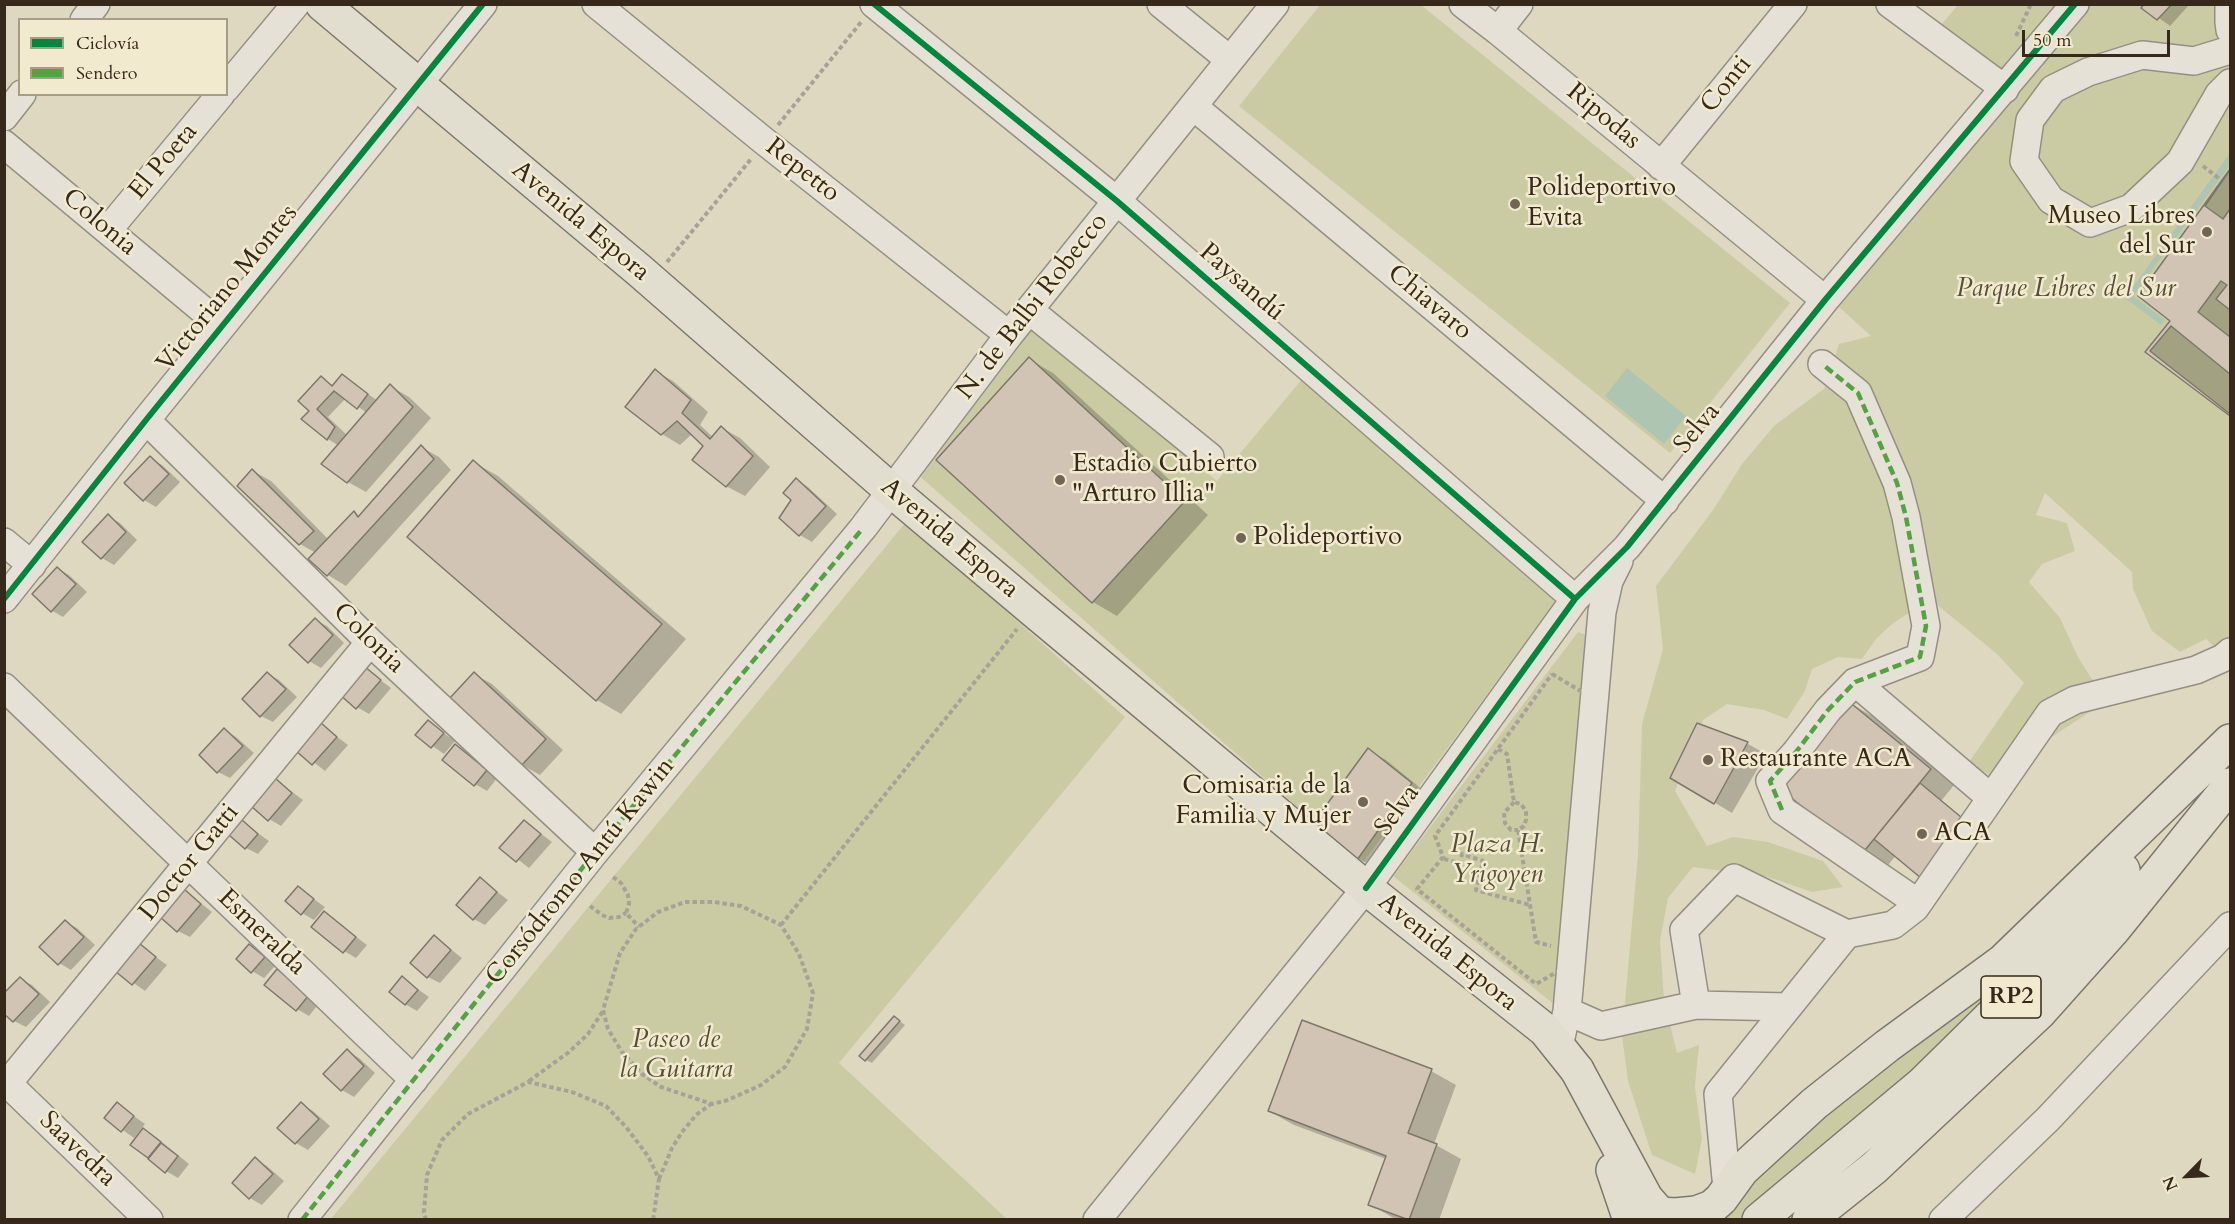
<!DOCTYPE html>
<meta charset="utf-8">
<style>
body{margin:0}
#map{position:relative;width:2235px;height:1224px;overflow:hidden;background:#ded8c1;font-family:Cardo,serif}
canvas{display:block}
.frame{position:absolute;inset:0;border:6px solid #36281b;pointer-events:none}
.legend{position:absolute;left:18px;top:18px;width:210px;height:78px;box-sizing:border-box;background:#f2eace;border:2px solid #a79c86;margin:0;padding:8px 10px;list-style:none;font-size:18px;color:#36281b}
.legend li{display:flex;align-items:center;gap:12px;height:30px}
.legend b{width:30px;border:2px solid #a79c86}
.north{position:absolute;left:2157px;top:1146px;width:60px;height:60px;-webkit-text-stroke:4px #f2eace;paint-order:stroke;rotate:246deg;font-size:16px;font-weight:700;line-height:24px;text-align:center;color:#36281b}
.north::after{content:'';display:block;margin:auto;width:21px;height:27px;background:#36281b;clip-path:polygon(50% 0,100% 100%,50% 72%,0 100%)}
.scale{position:absolute;left:2022px;top:30px;width:148px;height:27px;box-sizing:border-box;border:3px solid #36281b;border-top:0;padding-left:8px;font-size:18px;line-height:21px;white-space:nowrap;color:#36281b;-webkit-text-stroke:4px #f2eace;paint-order:stroke}
</style>
<div id="map">
<canvas width="2235" height="1224"></canvas>
<div class="frame"></div>
<ul class="legend">
<li><b style="height:8px;background:#00873e"></b>Ciclovía</li>
<li><b style="height:8px;background:#53a340"></b>Sendero</li>
</ul>
<div class="north">N</div>
<div class="scale">50 m</div>
</div>
<script>
const context = document.querySelector('canvas').getContext('2d');
context.lineJoin = 'round';
function paint(path, color) {
  context.fillStyle = color;
  context.fill(path, 'evenodd');
}
function toPath(rows) {
  const path = new Path2D();
  for (const r of rows) {
    path.moveTo(r[0], r[1]);
    for (let i = 2; i < r.length; i += 2) path.lineTo(r[i], r[i + 1]);
  }
  return path;
}
function strokePath(path, color, width, dash) {
  context.strokeStyle = color;
  context.lineWidth = width;
  context.lineCap = dash ? 'butt' : 'round';
  context.setLineDash(dash || []);
  context.stroke(path);
}
function drawText(font, color, halo, rows, align = 'center') {
  context.font = font + ' Cardo,serif';
  context.lineWidth = 5;
  context.setLineDash([]);
  context.textBaseline = 'middle';
  context.strokeStyle = halo;
  context.fillStyle = color;
  for (const [text, x, y, turn = 0] of rows) {
    context.save();
    context.translate(x, y);
    context.rotate((+turn || 0) * Math.PI / 180);
    context.textAlign = isNaN(turn) ? turn : align;
    if (halo) context.strokeText(text, 0, 0);
    context.fillText(text, 0, 0);
    context.restore();
  }
}
const green = toPath([
 [1320,5,1421,5,1790,303,1670,453,1239,106],
 [1958,5,2062,5,2005,74,1940,26],
 [2088,5,2230,5,2230,661,2206,639,2180,652,2152,631,2133,589,2132,572,2045,493,2036,515,2067,523,2075,551,2042,564,2029,582,2060,618,2078,657,2106,701,1992,777,1969,762,2024,683,1997,654,1930,599,1892,624,1876,639,1862,659,1838,657,1812,669,1805,691,1787,719,1764,710,1727,704,1703,720,1675,791,1707,846,1733,837,1768,842,1823,861,1843,887,1812,892,1768,877,1693,867,1668,898,1660,941,1664,999,1677,1053,1699,1045,1695,1086,1702,1139,1695,1174,1652,1155,1628,1081,1622,1036,1638,855,1642,724,1663,649,1656,586,1713,510,1742,464,1775,425,1824,389,1839,344,1871,336,1839,307],
 [1028,322,1217,481,1303,378,1561,594,1362,864,908,466],
 [906,522,1125,717,839,1063,1007,1219,330,1220],
 [1578,632,1590,636,1560,1009,1393,876],
 [2117,863,1967,1028,1769,1197,1739,1219,1704,1220]
]);
const water = toPath([
 [2230,153,2230,165,2133,296,2165,320,2161,325,2125,298],
 [1627,368,1686,416,1664,444,1605,396]
]);
const shadow = toPath([
 [2146,4,2190,4,2170,26,2144,7],
 [2230,171,2230,415,2147,352,2172,321,2140,295],
 [1029,359,1053,373,1208,515,1117,616,1093,602],
 [655,371,673,381,708,412,700,425,714,438,722,428,740,438,770,467,745,496,726,486,705,446,692,434,680,445,662,434],
 [343,376,378,401,390,386,409,397,431,418,366,492,348,482,339,446,328,439,311,411,321,378,334,386],
 [346,398,367,413,348,436,328,417],
 [421,447,439,457,451,470,346,586,328,575,310,559,316,553,300,544,239,486,253,471,271,481,329,540,354,513,360,517],
 [150,458,162,465,180,482,156,507,144,500,127,483],
 [473,462,498,476,686,639,621,714,597,700],
 [796,480,808,487,837,514,812,542,800,535,781,518,793,500],
 [108,516,120,523,137,540,114,565,102,558],
 [58,569,69,575,87,592,63,617,51,610],
 [315,620,327,626,344,643,321,668,309,661],
 [364,668,391,688,369,714,357,707],
 [268,674,279,680,297,697,273,722,261,716],
 [474,674,492,684,563,750,540,775,522,765],
 [1848,702,1872,716,1955,784,1941,801,1984,836,1940,890,1896,855,1886,868,1861,854],
 [428,722,455,741,444,754,417,735],
 [320,724,348,745,325,771,298,750],
 [1698,725,1748,744,1766,754,1732,813,1672,777],
 [225,730,236,737,254,753,230,778,218,772],
 [456,746,498,777,487,791,475,784],
 [1368,750,1386,760,1429,795,1376,869,1358,858],
 [276,780,303,800,281,826,269,819],
 [524,821,552,842,529,868,502,847],
 [242,822,269,841,258,854,246,848],
 [480,879,508,900,485,925,474,919],
 [298,888,325,907,314,920,302,913],
 [185,891,212,912,190,937,178,931],
 [324,913,367,945,356,958,344,951],
 [65,922,77,928,95,945,71,970,59,963],
 [435,937,462,958,440,983,428,977],
 [139,945,167,965,145,991,117,971],
 [249,946,276,965,264,978,252,971],
 [277,971,320,1002,309,1016,297,1009],
 [402,978,429,997,417,1011,405,1004],
 [20,979,32,985,50,1002,26,1027,14,1021],
 [895,1018,905,1025,872,1063,866,1060,861,1056],
 [1302,1022,1431,1071,1456,1085,1434,1144,1461,1159,1439,1220,1397,1220,1369,1204,1386,1159,1294,1125,1269,1111],
 [347,1051,359,1058,375,1073,354,1097,342,1090],
 [117,1104,145,1124,134,1138,106,1118],
 [301,1104,313,1111,330,1126,308,1150,296,1143,280,1128],
 [144,1130,156,1137,189,1164,178,1178,166,1171,132,1144],
 [255,1159,267,1166,284,1181,262,1205,250,1198,234,1183]
]);
const building = toPath([
 [2144,4,2172,4,2157,20,2141,8,2144,4],
 [2230,169,2230,416,2145,352,2170,321,2138,296,2230,169],
 [2230,170,2230,209,2223,219,2205,206,2230,170],
 [2221,281,2227,285,2216,299,2230,310,2230,337,2198,312,2221,281],
 [2171,326,2230,374,2230,414,2150,351,2171,326],
 [1029,357,1185,501,1092,603,936,460,1029,357],
 [655,369,691,400,682,413,710,439,721,426,753,456,726,487,692,460,703,446,677,421,661,435,625,407,655,369],
 [342,374,368,394,357,409,334,391,317,409,335,427,327,440,301,419,309,411,298,401,321,376,332,386,342,374],
 [390,384,413,407,347,483,321,464,390,384],
 [421,445,434,459,327,576,308,559,354,511,358,517,421,445],
 [150,456,169,474,143,501,124,483,150,456],
 [473,460,662,624,596,701,407,537,473,460],
 [252,469,314,531,299,545,237,486,252,469],
 [796,478,826,506,799,536,779,518,791,500,783,493,796,478],
 [108,514,126,532,101,559,82,542,108,514],
 [57,567,76,584,51,612,32,594,57,567],
 [315,618,333,635,308,663,289,645,315,618],
 [364,666,381,680,356,709,339,694,364,666],
 [267,672,286,689,260,717,242,699,267,672],
 [474,672,546,739,521,766,449,699,474,672],
 [1847,700,1931,769,1861,855,1777,786,1847,700],
 [428,720,444,733,431,748,415,735,428,720],
 [320,722,337,737,312,765,295,750,320,722],
 [1697,723,1748,742,1714,804,1670,778,1697,723],
 [224,728,243,746,217,773,199,755,224,728],
 [455,744,487,770,474,786,442,760,455,744],
 [1368,748,1412,783,1357,860,1314,822,1368,748],
 [275,778,292,793,268,821,251,806,275,778],
 [1920,783,1979,832,1933,888,1874,839,1920,783],
 [242,820,258,834,245,849,229,835,242,820],
 [524,820,541,834,516,862,499,848,524,820],
 [480,877,497,892,473,920,456,905,480,877],
 [298,886,314,899,301,915,285,901,298,886],
 [184,889,201,904,177,932,160,917,184,889],
 [324,911,356,937,343,953,311,927,324,911],
 [65,920,84,937,58,965,39,947,65,920],
 [434,935,451,950,427,978,410,963,434,935],
 [139,943,156,957,132,985,115,971,139,943],
 [249,944,265,957,251,973,236,959,249,944],
 [277,969,309,995,296,1011,264,985,277,969],
 [402,976,418,990,405,1005,389,992,402,976],
 [20,977,39,994,13,1022,4,1014,4,993,20,977],
 [894,1016,900,1021,865,1061,859,1056,894,1016],
 [1302,1020,1432,1069,1408,1133,1437,1144,1409,1220,1368,1205,1386,1156,1268,1111,1302,1020],
 [347,1049,364,1066,341,1091,323,1074,347,1049],
 [117,1102,134,1116,121,1132,104,1118,117,1102],
 [301,1102,319,1119,295,1144,277,1128,301,1102],
 [143,1128,161,1142,148,1158,130,1145,143,1128],
 [161,1143,178,1156,165,1173,148,1159,161,1143],
 [255,1157,273,1174,249,1199,232,1183,255,1157]
]);
const path = toPath([
 [2016,36,2031,4],
 [778,125,862,21],
 [2203,166,2221,180],
 [667,262,751,159],
 [1552,674,1584,693,1560,970,1536,984,1417,889,1443,857,1435,836,1552,674],
 [1498,749,1507,754,1514,802,1521,804,1526,811,1526,820,1524,826,1518,830,1536,942,1551,946],
 [1514,802,1504,813,1505,823,1511,830,1518,830],
 [1444,859,1460,863,1462,854,1483,861,1476,890,1530,905],
 [613,877,621,883,628,895,629,904,626,913,639,927],
 [685,902,714,902,741,906,781,925,799,954,813,993,807,1029,785,1067,761,1085,728,1100,712,1104,661,1087,642,1074,622,1052,608,1029,603,1010,620,953,636,929,658,912,685,902],
 [590,906,602,915,609,918,619,917,626,913],
 [781,925,1017,629],
 [529,1081,569,1052,588,1034,603,1011],
 [659,1179,672,1148,682,1132,696,1115,711,1104],
 [426,1220,424,1212,427,1175,442,1140,468,1114,528,1082,572,1092,606,1106,626,1127,648,1156,659,1179,653,1220]
]);
const minor = toPath([
 [596,4,764,141,1009,335],
 [874,4,1117,201,1575,599],
 [1161,4,1230,60],
 [1463,4,1498,31,1825,300],
 [1890,4,2005,89],
 [2229,4,2229,22,2230,30],
 [84,20,96,4],
 [1498,31,1519,4],
 [2230,50,2194,61,2142,55,2088,72,2053,89,2030,120,2024,161,2051,200,2090,223,2131,208,2180,162,2219,94,2230,83],
 [226,88,296,4],
 [1193,106,1665,501],
 [4,117,22,94],
 [4,144,222,326],
 [1661,166,1793,4],
 [108,230,221,94],
 [1029,310,1210,457],
 [1822,364,1858,393,1897,483,1906,517,1926,626,1920,657,1855,682,1828,710,1796,752,1770,781,1782,810,1918,903],
 [146,420,370,642,595,852],
 [4,542,32,565],
 [4,599,146,420,483,4],
 [1855,682,1991,798],
 [4,687,414,1080],
 [1788,1007,1696,1005,1684,930,1734,878,1847,934],
 [1567,1011,1601,1026,1696,1005],
 [1559,1046,1567,1011,1602,612,1609,581,1619,561],
 [4,1080,149,1220],
 [8,1083,370,642],
 [1727,1189,1718,1094,1847,934,1893,925,1915,908,2050,713,2075,700,2196,670,2223,658,2230,652],
 [302,1220,595,852,863,528,1009,335,1275,4],
 [1097,1220,1366,888,1575,599,1627,547,1825,300,2075,4],
 [1943,1220,2048,1119,2230,926]
]);
const major = toPath([
 [322,4,640,271,892,491,1033,610,1366,888,1545,1030,1577,1070]
]);
const highway = toPath([
 [1577,1070,1646,1198,1660,1214,1675,1215,1696,1213,1712,1207,1721,1199,1742,1170,1814,1104,1887,1046,2003,961,2230,741],
 [1613,1170,1630,1220],
 [1759,1220,1922,1084,2046,962,2123,870],
 [1809,1220,1874,1168,2039,1013,2114,929,2230,785]
]);
const quiet = toPath([
 [1782,810,1770,781,1796,752,1828,710,1855,682,1920,657,1926,626,1906,517,1897,483,1858,393,1822,364],
 [302,1220,595,852,863,528]
]);
const cycleway = toPath([
 [874,4,1117,201,1575,599],
 [4,599,146,420,483,4],
 [1366,888,1575,599,1627,547,1825,300,2075,4]
]);
const markers = [
 [1515,204,6,"#716655"],
 [2207,232,6,"#716655"],
 [1060,480,6,"#716655"],
 [1241,538,6,"#716655"],
 [1708,760,6,"#716655"],
 [1363,802,6,"#716655"],
 [1922,834,6,"#716655"]
];
const shields = [
 [2011,997,60]
];
const shieldNames = [
 ["RP2",2011,997]
];
const streetNames = [
 ["Conti",1727,85,-51],
 ["Ripodas",1603,117,40],
 ["El Poeta",164,162,-50],
 ["Repetto",802,171,38],
 ["Avenida Espora",580,222,40],
 ["Colonia",99,223,40],
 ["Paysandú",1241,283,41],
 ["Victoriano Montes",228,289,-51],
 ["Chiavaro",1429,303,40],
 ["N. de Balbi Robecco",1033,307,-52],
 ["Selva",1698,429,-51],
 ["Avenida Espora",949,539,40],
 ["Colonia",368,639,44],
 ["Selva",1398,811,-54],
 ["Doctor Gatti",190,863,-51],
 ["Corsódromo Antú Kawin",581,872,-51],
 ["Esmeralda",261,933,44],
 ["Avenida Espora",1447,953,39],
 ["Saavedra",77,1150,44]
];
const poiNames = [
 ["Polideportivo",1527,189],
 ["Evita",1527,219],
 ["Museo Libres",2195,217,"right"],
 ["del Sur",2195,247,"right"],
 ["Estadio Cubierto",1072,465],
 ["\"Arturo Illia\"",1072,495],
 ["Polideportivo",1253,538],
 ["Restaurante ACA",1720,760],
 ["Comisaria de la",1351,787,"right"],
 ["Familia y Mujer",1351,817,"right"],
 ["ACA",1934,834]
];
const parkNames = [
 ["Parque Libres del Sur",2066,290],
 ["Plaza H.",1497,846],
 ["Yrigoyen",1497,876],
 ["Paseo de",676,1041],
 ["la Guitarra",676,1071]
];
paint(green, '#cbcba3');
paint(water, '#adc5b1');
paint(shadow, '#0003');
paint(building, '#d1c4b5');
strokePath(building, '#7d776b', 1.5);
strokePath(minor, '#948f81', 30);
strokePath(major, '#7d776b', 36);
strokePath(highway, '#7d776b', 36);
strokePath(path, '#a6a298', 4, [4.5, 3]);
strokePath(minor, '#e5e1d6', 27);
strokePath(major, '#e1ddcf', 33);
strokePath(highway, '#e1ddcf', 33);
strokePath(quiet, '#53a340', 4.5, [9, 4.5]);
strokePath(cycleway, '#00873e', 6);
for (const [x, y, r, color] of markers) {
  const dot = new Path2D();
  dot.arc(x, y, r, 0, 2 * Math.PI);
  context.fillStyle = color;
  context.fill(dot);
  strokePath(dot, '#f2eace', 2);
}
for (const [x, y, w] of shields) {
  const box = new Path2D();
  box.roundRect(x - w / 2, y - 21, w, 42, 4.5);
  context.fillStyle = '#f2eace';
  context.fill(box);
  strokePath(box, '#36281b', 1.5);
}
drawText('bold 24px', '#36281b', null, shieldNames);
drawText('26px', '#36281b', '#f2eace', streetNames);
drawText('26px', '#36281b', '#f2eace', poiNames, 'left');
drawText('italic 26px', '#574e37', '#f2eace', parkNames);
</script>
